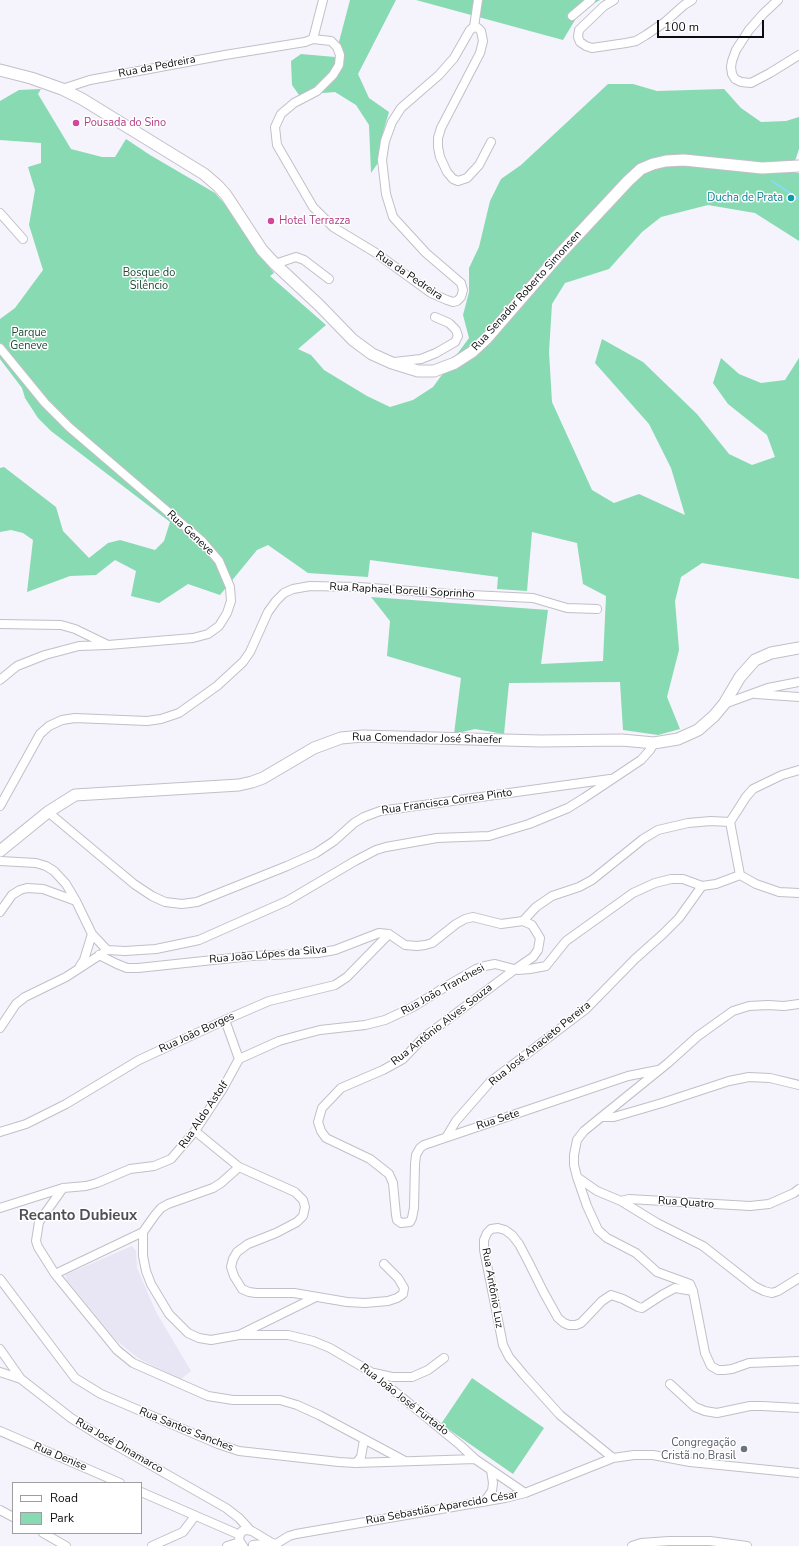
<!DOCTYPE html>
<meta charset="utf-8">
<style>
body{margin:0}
#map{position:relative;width:799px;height:1546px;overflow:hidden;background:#f5f3fc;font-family:"Nunito Sans",sans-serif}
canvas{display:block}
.legend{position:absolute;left:12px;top:1482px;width:130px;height:52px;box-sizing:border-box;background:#fff;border:1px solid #9e9d9f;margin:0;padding:5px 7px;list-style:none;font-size:12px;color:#0c0b0e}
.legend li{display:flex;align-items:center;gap:8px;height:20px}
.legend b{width:20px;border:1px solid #9e9d9f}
.scale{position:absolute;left:657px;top:20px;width:107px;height:18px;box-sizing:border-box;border:2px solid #0c0b0e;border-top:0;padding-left:5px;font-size:12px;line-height:14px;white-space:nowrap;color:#0c0b0e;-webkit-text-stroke:3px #fff;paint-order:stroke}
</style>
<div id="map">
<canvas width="799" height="1546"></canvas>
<ul class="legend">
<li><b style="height:5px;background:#fff"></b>Road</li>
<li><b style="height:11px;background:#87dab1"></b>Park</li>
</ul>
<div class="scale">100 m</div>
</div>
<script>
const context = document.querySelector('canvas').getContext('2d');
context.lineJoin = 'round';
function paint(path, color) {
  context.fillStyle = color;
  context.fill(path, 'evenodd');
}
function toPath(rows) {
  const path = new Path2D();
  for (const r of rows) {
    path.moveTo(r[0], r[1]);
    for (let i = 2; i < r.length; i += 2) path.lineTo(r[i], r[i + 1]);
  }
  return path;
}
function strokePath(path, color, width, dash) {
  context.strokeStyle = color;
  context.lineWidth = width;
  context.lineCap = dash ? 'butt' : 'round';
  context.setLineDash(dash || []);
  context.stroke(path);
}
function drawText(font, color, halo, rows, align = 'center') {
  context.font = font + ' "Nunito Sans",sans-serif';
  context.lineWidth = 3;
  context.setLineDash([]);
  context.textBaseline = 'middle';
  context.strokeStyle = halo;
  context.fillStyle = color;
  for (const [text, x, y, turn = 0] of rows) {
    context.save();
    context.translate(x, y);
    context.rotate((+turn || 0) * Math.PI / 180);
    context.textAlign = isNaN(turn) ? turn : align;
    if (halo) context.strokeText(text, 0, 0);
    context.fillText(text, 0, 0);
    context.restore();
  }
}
const built = toPath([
 [132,1246,136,1251,137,1268,156,1312,191,1371,180,1380,138,1358,116,1340,67,1280,65,1275]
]);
const green = toPath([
 [350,0,396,0,358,74,369,98,389,112,382,136,380,160,371,173,369,125,356,105,335,92,299,95,292,85,291,61,301,54,335,57],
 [416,0,600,0,581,10,563,40],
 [608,84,633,84,657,91,724,89,741,108,761,122,786,121,799,117,799,149,794,164,796,173,799,173,799,241,755,213,708,205,661,217,642,232,609,269,565,283,552,304,549,352,552,402,592,490,614,503,639,494,685,515,671,468,649,424,595,363,602,339,643,362,697,414,729,454,752,465,775,457,767,435,728,404,713,383,721,358,739,374,761,383,785,380,799,358,799,579,702,563,681,577,675,601,679,650,667,697,680,729,658,735,623,730,620,682,509,683,504,734,475,729,454,734,461,678,387,656,390,621,371,597,548,610,541,664,603,661,606,596,583,584,577,543,532,532,527,591,497,589,498,577,370,560,368,577,308,573,268,545,257,550,220,595,188,584,159,603,131,596,136,571,115,560,96,575,70,576,27,592,33,540,23,533,11,530,0,532,0,468,4,467,56,507,63,531,89,558,108,543,120,540,155,550,164,541,170,522,51,431,38,418,25,398,22,388,0,359,0,319,15,308,43,270,29,225,35,190,28,167,41,163,41,143,0,140,0,101,19,90,41,89,38,94,71,149,102,157,115,157,126,139,150,155,215,193,229,209,260,255,274,273,270,276,326,325,298,349,311,355,324,370,367,396,390,407,413,400,433,387,469,338,463,315,469,292,469,268,479,247,490,201,501,179,521,165],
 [472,1378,544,1428,513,1474,441,1424]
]);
const stream = toPath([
 [772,181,799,199]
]);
const minor = toPath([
 [614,0,604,6,579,30,578,37,580,42,586,46,592,48,626,43,636,41,646,35,665,22,684,5,692,0],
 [778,0,763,14,749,30,736,50,732,61,731,67,732,74,735,79,741,82,751,83,770,73,799,55],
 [572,16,591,0],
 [474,27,478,0],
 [313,39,323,0],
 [62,89,90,80,225,55,305,42,313,39,331,41,337,47,340,55,339,65,333,75,317,91,294,103,281,114,275,127,277,145,313,207,333,227,376,253,431,293,447,300,453,302,457,301,461,297,463,290,461,283,426,253,393,217,386,194,382,160,385,141,392,122,401,108,439,75,454,58,470,30,474,27,478,28,481,31,483,41,480,53,441,128,438,138,438,147,440,157,447,172,453,179,458,181,467,178,479,165,491,142],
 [0,213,23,239],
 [275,264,296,257,304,260,329,279],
 [0,348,45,403,69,427,202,541,219,561,230,587,231,601,227,613,219,626,208,634,193,638,108,645,75,629,61,625,0,624],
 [394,362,421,359,436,353,455,342,458,336,456,330,449,323,435,317],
 [0,680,17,666,45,655,79,646,107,645],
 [756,694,799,697],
 [724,704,768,688,799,682],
 [0,806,40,734,49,726,62,720,75,718,147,721,161,719,179,713,217,686,243,662,250,652,268,612,276,601,284,593,293,589,310,586,359,587,450,594,533,598,567,608,597,609],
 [48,812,134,884,152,896,165,902,182,904,197,902,287,866,316,853,334,841,354,823,364,817,380,811,610,779],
 [730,822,740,875,756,884,779,892,799,893],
 [730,822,746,797,753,789,782,775,799,770],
 [0,861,36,863,46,866,54,871,66,884,76,901,92,934,107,950],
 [0,912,12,895,20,890,27,888,43,889,76,901],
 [523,921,536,907,552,896,579,887,592,880,643,839,658,830,688,823,711,821,730,822],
 [107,950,125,951,156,949,199,940,287,901,355,861,376,850,386,847,437,838,489,836,529,824,568,808,584,798,641,760,650,750,654,743],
 [99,955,117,964,127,968,138,968,251,956,318,953,335,950,379,933,389,934,405,945,417,946,425,945,432,943,456,924,465,919,473,917,501,924,523,921,532,925,540,938,538,950,533,957,514,970,423,1038,403,1059,383,1070,341,1088,322,1108,318,1122,321,1131,326,1138,370,1159,389,1174,393,1183,396,1215,397,1220,401,1223,410,1222,412,1218,414,1208,415,1164,416,1155,420,1148,424,1145,628,1076,658,1070],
 [80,966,84,960,92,934],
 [799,1004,784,1006,768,1005,749,1006,733,1011,698,1036,668,1063,584,1131,577,1140,574,1155,574,1165,577,1177,587,1206,598,1230,607,1238,636,1253,657,1272,690,1284,693,1291,705,1353,711,1366,718,1370,724,1370,732,1369,749,1363,799,1361],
 [225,1020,239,1059],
 [0,1028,16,1004,25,997,66,977,103,953],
 [239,1059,279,1041,297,1036,320,1030,365,1025,385,1020,413,1007,450,984,476,969,485,966,495,964,518,970,530,969,546,966,566,941,633,893,655,883,671,879,683,879,702,886,716,884,740,875],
 [602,1117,614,1117,662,1103,729,1081,749,1077,770,1078,799,1085],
 [195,1131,239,1167,295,1192,303,1200,305,1207,303,1216,297,1222,276,1233,248,1244,237,1252,233,1259,231,1267,234,1276,242,1289,249,1292,256,1293,294,1293,347,1302,365,1303,388,1301,397,1298,403,1294,404,1288,398,1278,384,1264],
 [0,1132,26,1124,66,1104,139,1060,225,1020,269,1001,335,985,347,977,389,934],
 [447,1136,456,1121,490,1082,586,1009,635,959,663,934,679,918,702,886],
 [577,1177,597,1191,621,1201,629,1199,750,1206,769,1204,794,1193,799,1189],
 [63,1188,39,1222,36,1241,38,1247,55,1274,117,1350,133,1363,208,1396,233,1400,280,1400,297,1405,319,1415,405,1461],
 [621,1201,657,1223,703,1246,754,1286,764,1291,772,1293,778,1291,799,1278],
 [0,1208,63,1188,86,1186,97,1183,130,1169,154,1166,171,1159,195,1131,222,1090,239,1059],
 [143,1232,143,1256,146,1271,151,1284,169,1314,188,1333,199,1338,211,1340,239,1335,288,1335,313,1341,330,1348,371,1372,460,1445,475,1459,525,1493],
 [55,1274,143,1232,155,1215,161,1208,168,1204,213,1188,221,1183,239,1167],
 [0,1279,75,1378,101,1394,218,1444,239,1451,339,1462,356,1463,475,1459],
 [241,1334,316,1297],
 [0,1349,21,1379,71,1418,103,1438,226,1508,239,1518,250,1530],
 [0,1372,21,1379],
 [374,1373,392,1377,412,1377,428,1370,444,1358],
 [670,1384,695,1407,705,1411,717,1413,750,1406,762,1406,799,1408],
 [0,1431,120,1483],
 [613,1458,560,1415,524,1375,509,1357,503,1345,484,1250,484,1240,487,1233,491,1229,498,1228,505,1230,512,1235,519,1244,528,1261,544,1293,558,1318,564,1323,569,1325,576,1325,581,1323,602,1301,611,1295,623,1299,638,1307,642,1308,662,1295,675,1288,693,1291],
 [356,1463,361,1457,364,1440],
 [141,1492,240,1535],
 [484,1502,492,1491,493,1483,491,1470],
 [0,1510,13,1517],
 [43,1533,66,1546],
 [253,1545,272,1543,276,1544,289,1536,296,1534,505,1498,525,1493,613,1458,634,1455,653,1455,690,1462,799,1473],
 [152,1546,183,1532,195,1516],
 [227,1546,240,1542],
 [243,1546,240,1542,239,1537,242,1531,247,1530,252,1531,272,1543],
 [632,1546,641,1543,669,1541,710,1541,747,1546]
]);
const tertiary = toPath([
 [0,70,31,78,62,89,82,99,204,174,218,186,226,195,262,250,275,264,319,305,353,340,372,354,392,363,418,371,434,371,455,363,472,352,487,338,559,255,628,181,641,169,653,164,666,161,684,160,762,168,799,166],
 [0,851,48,812,75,795,239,785,252,782,263,778,314,748,341,738,363,736,541,741,622,740,654,743,678,739,698,730,714,716,724,704,740,677,755,660,771,653,799,648]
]);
const markers = [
 [76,123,4,"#d1479c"],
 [791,198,4,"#0f9aa8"],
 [271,221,4,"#d1479c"],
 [744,1449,4,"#6b7280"]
];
const streetNames = [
 ["Rua da Pedreira",157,67,-11],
 ["Rua da Pedreira",409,276,34],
 ["Rua Senador Roberto Simonsen",527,291,-48],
 ["Rua Geneve",190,533,43],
 ["Rua Raphael Borelli Soprinho",402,591,3],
 ["Rua Comendador José Shaefer",427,739,1],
 ["Rua Francisca Correa Pinto",447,802,-8],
 ["Rua João Lópes da Silva",268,955,-5],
 ["Rua João Tranchesi",443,990,-29],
 ["Rua Antônio Alves Souza",442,1025,-38],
 ["Rua João Borges",197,1033,-25],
 ["Rua José Anacieto Pereira",540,1044,-39],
 ["Rua Aldo Astolf",204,1115,-56],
 ["Rua Sete",498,1120,-18],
 ["Rua Quatro",686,1203,4],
 ["Rua Antônio Luz",492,1288,80],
 ["Rua João José Furtado",404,1400,38],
 ["Rua Santos Sanches",186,1430,22],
 ["Rua José Dinamarco",119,1446,30],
 ["Rua Denise",60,1457,23],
 ["Rua Sebastião Aparecido César",442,1508,-10]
];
const hotelNames = [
 ["Pousada do Sino",84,123],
 ["Hotel Terrazza",279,221]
];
const cultureNames = [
 ["Ducha de Prata",783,198]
];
const parkNames = [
 ["Bosque do",149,273],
 ["Silêncio",149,286],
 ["Parque",29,333],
 ["Geneve",29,346]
];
const worshipNames = [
 ["Congregação",736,1443],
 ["Cristã no Brasil",736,1456]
];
const districtNames = [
 ["Recanto Dubieux",78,1216]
];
paint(built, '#e8e5f4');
paint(green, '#87dab1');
strokePath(stream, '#85dbf9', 2);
strokePath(minor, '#c2bfc8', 10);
strokePath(tertiary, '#c2bfc8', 13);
strokePath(minor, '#fff', 8);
strokePath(tertiary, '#fff', 11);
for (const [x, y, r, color] of markers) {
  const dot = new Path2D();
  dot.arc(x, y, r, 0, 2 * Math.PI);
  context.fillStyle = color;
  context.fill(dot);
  strokePath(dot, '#fff', 1.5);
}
drawText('11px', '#0c0b0e', '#fff', streetNames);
drawText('11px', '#b23c85', '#fff', hotelNames, 'left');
drawText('11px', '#0d838f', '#fff', cultureNames, 'right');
drawText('11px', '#1f4936', '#fff', parkNames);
drawText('11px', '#5b616d', '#fff', worshipNames, 'right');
drawText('bold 15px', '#504f56', '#fff', districtNames);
</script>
